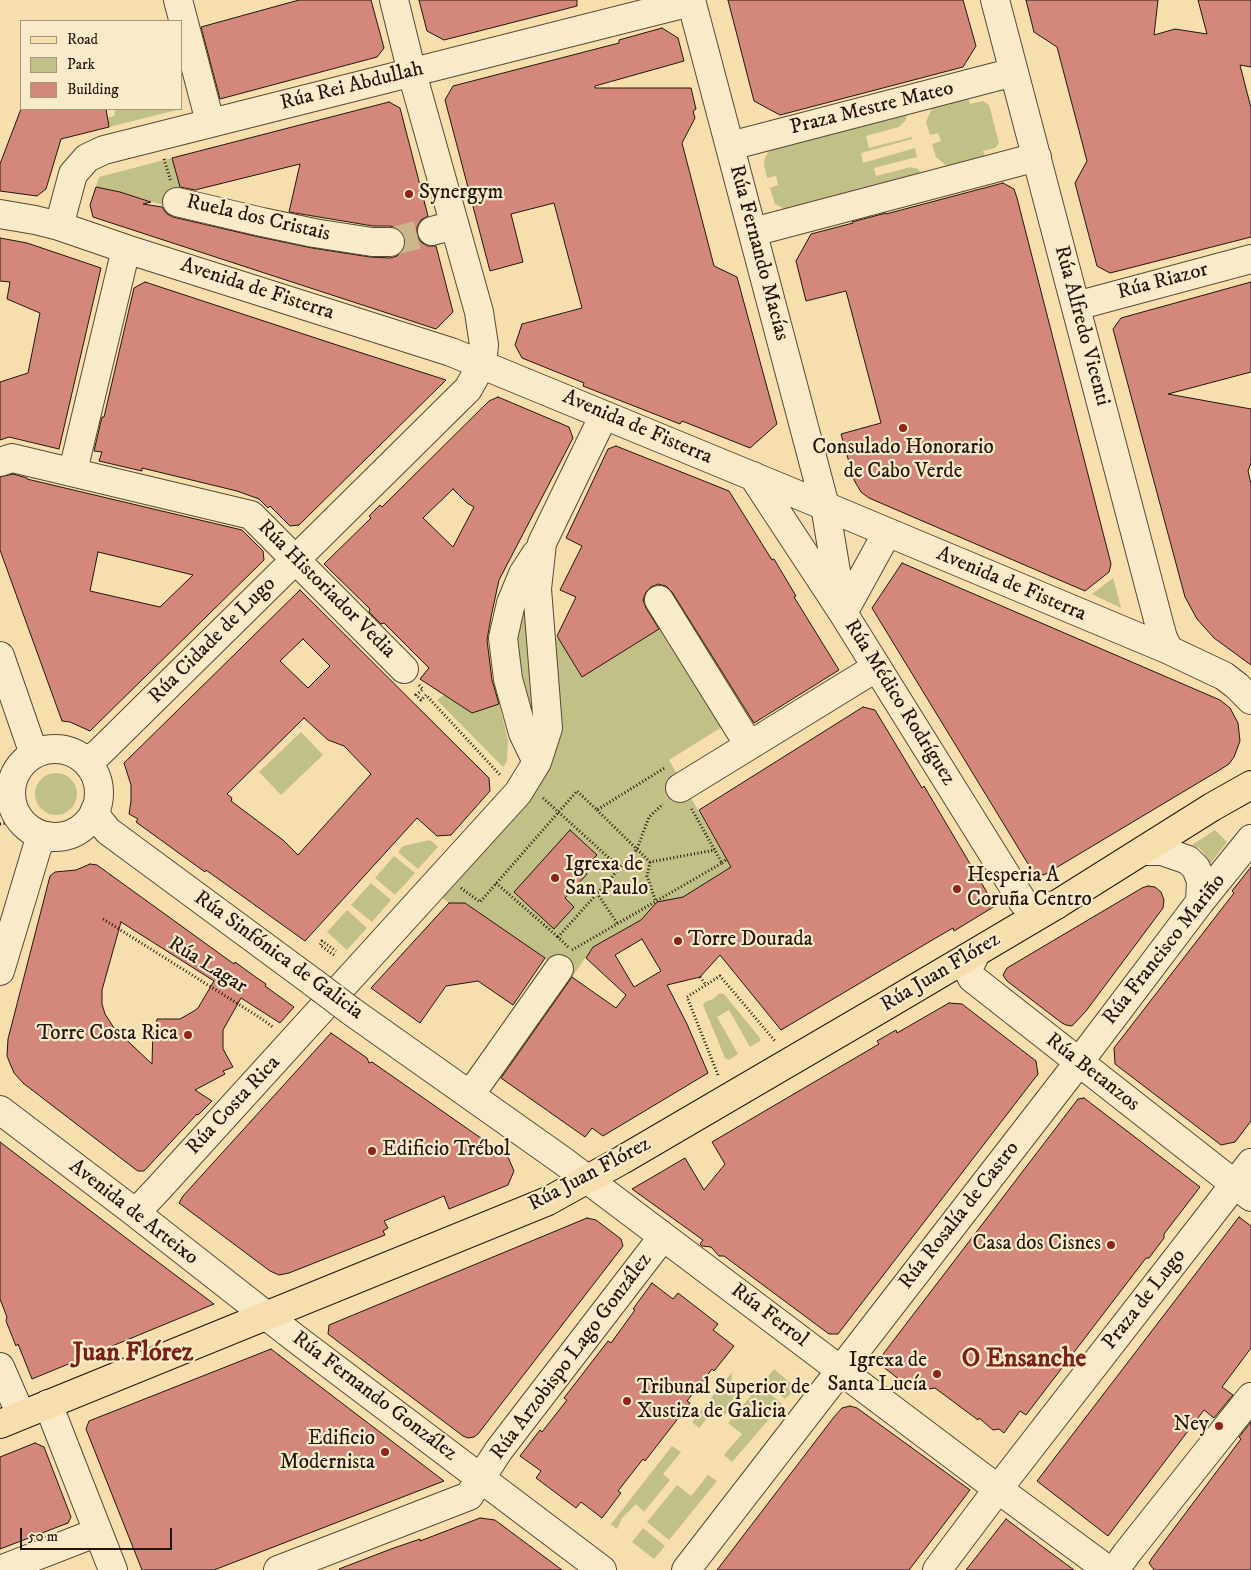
<!DOCTYPE html>
<meta charset="utf-8">
<style>
body{margin:0}
#map{position:relative;width:1251px;height:1570px;overflow:hidden;background:#f6dfad;font-family:"IM FELL DW Pica",serif}
canvas{display:block}
.legend{position:absolute;left:20px;top:20px;width:162px;height:90px;box-sizing:border-box;background:#f9eaca;border:1px solid #a3957f;margin:0;padding:6px 9px;list-style:none;font-size:15px;color:#23160e}
.legend li{display:flex;align-items:center;gap:10px;height:25px}
.legend b{width:25px;border:1px solid #a3957f}
.scale{position:absolute;left:20px;top:1528px;width:152px;height:22px;box-sizing:border-box;border:2px solid #23160e;border-top:0;padding-left:6px;font-size:15px;line-height:18px;white-space:nowrap;color:#23160e;-webkit-text-stroke:4px #f9eaca;paint-order:stroke}
</style>
<div id="map">
<canvas width="1251" height="1570"></canvas>
<ul class="legend">
<li><b style="height:6px;background:#f6dfad"></b>Road</li>
<li><b style="height:14px;background:#c1c086"></b>Park</li>
<li><b style="height:14px;background:#d4887b"></b>Building</li>
</ul>
<div class="scale">50 m</div>
</div>
<script>
const context = document.querySelector('canvas').getContext('2d');
context.lineJoin = 'round';
function paint(path, color) {
  context.fillStyle = color;
  context.fill(path, 'evenodd');
}
function toPath(rows) {
  const path = new Path2D();
  for (const r of rows) {
    if (r.length === 3) {
      path.moveTo(r[0] + r[2], r[1]);
      path.arc(r[0], r[1], r[2], 0, 2 * Math.PI);
      continue;
    }
    path.moveTo(r[0], r[1]);
    for (let i = 2; i < r.length; i += 2) path.lineTo(r[i], r[i + 1]);
  }
  return path;
}
function strokePath(path, color, width, dash) {
  context.strokeStyle = color;
  context.lineWidth = width;
  context.lineCap = dash ? 'butt' : 'round';
  context.setLineDash(dash || []);
  context.stroke(path);
}
function drawText(font, color, halo, rows, align = 'center') {
  context.font = font + ' "IM FELL DW Pica",serif';
  context.lineWidth = 4.5;
  context.setLineDash([]);
  context.textBaseline = 'middle';
  context.strokeStyle = halo;
  context.fillStyle = color;
  for (const [text, x, y, turn = 0] of rows) {
    context.save();
    context.translate(x, y);
    context.rotate((+turn || 0) * Math.PI / 180);
    context.textAlign = isNaN(turn) ? turn : align;
    if (halo) context.strokeText(text, 0, 0);
    context.fillText(text, 0, 0);
    context.restore();
  }
}
const green = toPath([
 [968,97,970,104,983,101,989,105,999,143,995,148,983,151,985,157,948,167,936,157,932,144,941,141,938,133,930,135,926,122,932,108],
 [116,109,181,109,109,127,107,118,114,116],
 [907,112,906,120,899,127,866,136,869,148,912,137,912,139,861,153,863,163,915,148,917,157,874,168,876,176,911,167,918,169,922,175,788,211,775,204,770,188,778,185,776,176,767,178,764,165,765,157,771,149],
 [172,158,182,194,173,208,120,192,96,187,99,177],
 [536,560,539,722,528,721,512,652],
 [1113,578,1121,608,1092,594],
 [661,627,722,727,669,760,731,867,683,897,657,903,641,920,593,947,572,977,465,903,449,903,441,897,539,784,547,772,553,759,557,744,548,639,556,638,566,643,564,647,582,677],
 [444,695,472,713,499,704,508,740,507,761,503,767,437,700],
 [301,732,323,755,281,795,259,772],
 [56,794,21],
 [1215,830,1227,842,1210,864,1203,852,1199,848,1192,845],
 [430,840,438,847,418,869,398,852,403,846],
 [394,856,415,873,395,895,375,878],
 [371,883,391,900,372,922,351,905],
 [347,910,367,928,347,950,327,932],
 [720,993,724,994,760,1038,760,1041,750,1047,729,1010,717,1017,738,1054,729,1060,725,1058,703,1005,705,1002,713,999],
 [774,1369,796,1388,785,1399,764,1381],
 [732,1372,731,1391,744,1392,722,1418,713,1411,699,1428,692,1422],
 [760,1385,782,1404,732,1462,724,1455,742,1434,728,1423],
 [672,1446,681,1452,663,1474,670,1480,644,1512,636,1504,622,1518,617,1529,611,1524],
 [708,1475,717,1481,669,1540,647,1522,677,1485,691,1496],
 [643,1528,665,1546,654,1559,632,1542]
]);
const building = toPath([
 [299,0,371,0,384,48,377,57,220,99,201,27,299,0],
 [419,0,577,0,577,6,444,40,427,31,419,0],
 [728,0,963,0,976,46,963,67,780,115,754,101,728,0],
 [1026,0,1158,0,1154,35,1175,29,1207,34,1198,0,1251,0,1251,67,1240,65,1251,108,1251,237,1110,273,1097,266,1075,183,1087,161,1057,47,1034,32,1026,0],
 [662,28,678,38,684,61,595,86,595,88,691,88,696,109,693,111,695,118,682,143,714,266,737,277,777,424,750,448,682,421,680,424,583,386,584,383,522,358,515,345,522,324,582,308,554,203,511,214,523,262,490,271,445,100,453,86,619,43,619,40,662,28],
 [389,102,400,108,428,216,421,220,417,227,417,236,421,242,428,246,436,246,453,312,436,329,93,217,90,205,96,187,120,192,151,202,143,204,162,207,167,214,173,217,259,237,312,248,370,257,390,258,397,256,403,250,406,242,404,235,397,228,390,226,373,226,289,212,300,164,195,190,180,187,172,158,389,102],
 [21,109,106,109,109,127,61,139,46,189,37,196,0,191,0,164,21,109],
 [1003,183,1014,189,1017,198,1111,564,1109,572,1085,591,869,498,861,492,854,480,841,434,881,423,846,291,806,301,796,261,811,234,853,223,852,222,886,213,886,214,1003,183],
 [0,238,27,243,101,268,59,449,9,437,0,440,0,382,28,373,40,313,7,299,10,282,0,281,0,238],
 [145,282,340,346,446,380,299,525,290,526,270,506,268,508,259,499,237,491,142,468,142,471,99,461,102,452,94,451,102,417,104,417,134,288,145,282],
 [1251,282,1251,372,1168,394,1251,409,1251,463,1248,471,1251,484,1251,665,1214,638,1197,619,1185,597,1113,329,1121,318,1251,282],
 [498,397,569,427,573,438,499,580,491,617,487,640,492,680,499,704,472,713,420,679,429,668,384,623,381,624,369,612,370,609,324,564,371,518,369,516,380,505,382,507,489,401,498,397],
 [453,489,467,503,474,507,453,547,423,518,453,489],
 [616,446,729,491,772,560,774,559,796,596,794,597,839,670,754,723,672,592,666,586,658,584,651,587,646,592,643,600,646,608,659,629,582,677,557,636,576,597,560,590,582,546,566,538,608,449,616,446],
 [13,474,27,478,27,479,242,530,263,551,264,560,90,731,70,722,62,721,0,550,0,477,13,474],
 [98,552,144,563,193,575,160,607,90,591,98,552],
 [902,563,1220,700,1230,708,1238,723,1240,741,1234,757,1229,764,1218,771,1044,875,1033,872,872,608,902,563],
 [300,590,489,778,490,791,451,835,437,836,417,818,305,941,206,870,205,872,136,822,138,819,129,814,131,801,131,785,124,763,300,590],
 [303,639,330,666,308,688,280,661,303,639],
 [304,718,328,740,344,746,371,774,298,855,283,840,231,801,232,798,227,794,304,718],
 [863,707,875,710,922,788,924,786,995,906,954,931,953,928,934,939,781,1030,720,955,700,977,667,985,687,1024,708,1073,603,1136,592,1128,585,1137,501,1078,572,977,616,1008,626,995,586,958,593,947,641,920,657,902,683,897,731,867,699,810,863,707],
 [642,939,661,971,634,987,615,955,642,939],
 [570,830,597,855,582,871,587,874,565,898,574,907,554,929,514,892,570,830],
 [90,864,97,865,234,964,235,962,257,978,266,984,265,986,294,1007,280,1023,241,998,223,1030,223,1049,233,1067,223,1071,225,1074,195,1090,212,1101,198,1115,197,1114,144,1171,138,1171,135,1169,23,1083,14,1073,7,1056,8,1039,50,876,55,872,76,870,90,864],
 [121,922,214,981,198,1008,194,1011,180,1019,157,1019,156,1029,153,1029,152,1064,114,1028,105,1014,102,1004,102,990,121,922],
 [1251,867,1251,1121,1235,1142,1221,1145,1115,1064,1114,1048,1234,893,1232,891,1251,867],
 [1148,886,1155,887,1161,892,1164,900,1163,908,1086,1011,1072,1026,1066,1025,1062,1023,1007,981,1003,975,1007,968,1142,888,1148,886],
 [449,903,465,903,545,958,513,1005,478,981,446,986,420,1023,371,988,449,903],
 [949,1003,962,1004,1036,1061,1038,1074,838,1334,829,1334,724,1256,719,1256,711,1247,702,1246,700,1244,703,1240,632,1189,685,1158,704,1190,725,1164,712,1142,879,1044,877,1041,896,1030,897,1033,949,1003],
 [331,1033,367,1058,369,1063,372,1062,508,1157,514,1171,508,1185,449,1209,444,1196,384,1221,388,1228,383,1231,385,1235,289,1273,279,1275,270,1271,179,1203,183,1196,331,1033],
 [1084,1098,1200,1187,1164,1234,1164,1238,1149,1258,1146,1258,1026,1415,1020,1411,1004,1433,999,1429,993,1430,979,1418,978,1420,935,1388,914,1391,877,1362,1078,1099,1084,1098],
 [0,1142,134,1244,214,1304,32,1379,18,1344,16,1346,6,1321,7,1317,0,1299,0,1142],
 [1239,1217,1251,1226,1251,1348,1222,1387,1233,1395,1214,1418,1204,1410,1108,1536,1037,1481,1239,1217],
 [587,1218,596,1220,621,1239,623,1246,478,1434,474,1437,468,1438,463,1436,328,1334,329,1325,587,1218],
 [652,1283,673,1299,678,1293,718,1324,713,1330,734,1346,714,1371,712,1369,687,1401,690,1403,645,1461,643,1459,618,1491,621,1493,602,1518,581,1502,576,1508,536,1478,541,1471,520,1456,540,1430,542,1432,567,1400,564,1398,608,1341,611,1343,635,1310,633,1309,652,1283],
 [271,1349,444,1481,214,1570,142,1570,86,1429,89,1421,271,1349],
 [850,1406,857,1408,970,1490,909,1570,717,1570,834,1417,842,1408,850,1406],
 [1251,1422,1251,1570,1154,1570,1149,1563,1152,1558,1241,1439,1239,1437,1251,1422],
 [35,1443,44,1447,71,1517,68,1523,0,1549,0,1457,35,1443],
 [480,1518,495,1520,562,1570,340,1570,339,1569,391,1549,420,1539,420,1541,480,1518],
 [1006,1519,1043,1547,1074,1570,966,1570,1006,1519]
]);
const minorTunnel = toPath([
 [390,242,432,231]
]);
const path = toPath([
 [164,159,171,182],
 [419,685,423,689,416,695,421,700,426,695,501,776],
 [0,789,13,780],
 [543,798,620,868],
 [597,810,650,862,715,850],
 [0,824,22,821],
 [650,862,647,876,656,902],
 [722,863,727,859],
 [496,883,558,937],
 [461,888,480,902,577,791,597,810,666,767],
 [597,893,617,923],
 [103,919,262,1019,274,1028],
 [568,947,558,937,637,849,649,817,663,804],
 [572,950,722,863,691,808],
 [334,955,320,945,322,941,336,951],
 [700,977,706,985],
 [718,1075,687,997,720,976,775,1041]
]);
const minor = toPath([
 [178,0,210,122],
 [691,0,825,506,843,613],
 [995,0,1160,627,1163,638,1169,650],
 [730,146,1014,72],
 [177,202,262,222,314,233,372,242,390,242],
 [0,214,35,220,59,226,126,249,451,352,825,506,1169,650,1224,676,1237,686,1251,700],
 [59,226,73,174,87,158,104,150,691,2],
 [432,231,454,225],
 [753,232,1037,157],
 [1076,306,1251,259],
 [0,462,12,458,251,515,404,669],
 [73,471,126,249],
 [753,476,843,613,1023,902,1030,906,1041,907,1056,905],
 [536,554,523,574,511,603,503,638,508,679,523,733,537,762],
 [659,600,749,745],
 [843,613,887,533],
 [0,656,34,754],
 [55,793,44],
 [82,758,92,758,99,753,295,560,468,389,482,364,484,345,479,312,412,73,394,0],
 [680,788,877,667],
 [95,810,99,820,108,831,314,983],
 [1143,851,1162,851,1188,860,1196,868,1201,881,1200,902],
 [976,953,969,967,969,972,972,978,1251,1197],
 [0,971,37,848,40,842,48,836],
 [351,1011,563,1161,998,1489,1108,1570],
 [470,1095,559,969],
 [0,1110,133,1211,295,1338,602,1570],
 [133,1211,142,1206,159,1188,518,793,537,762,548,728,537,589,542,543,604,415],
 [0,1367,21,1415],
 [48,1404,113,1570],
 [0,1570,98,1532],
 [278,1570,469,1496,499,1450,658,1243,660,1234],
 [686,1570,1079,1062,1200,902,1251,839],
 [937,1570,998,1489,1251,1163],
 [1115,1570,1127,1553,1251,1397]
]);
const major = toPath([
 [0,1424,548,1201,622,1160,887,1005,1056,905,1212,807,1251,785]
]);
const minorBridge = toPath([
 [314,983,351,1011]
]);
const markers = [
 [409,194,5,"#8f2418"],
 [903,428,5,"#8f2418"],
 [555,878,5,"#8f2418"],
 [957,889,5,"#8f2418"],
 [678,941,5,"#8f2418"],
 [188,1035,5,"#8f2418"],
 [372,1151,5,"#8f2418"],
 [1111,1245,5,"#8f2418"],
 [937,1374,5,"#8f2418"],
 [627,1401,5,"#8f2418"],
 [1219,1426,5,"#8f2418"],
 [385,1452,5,"#8f2418"]
];
const streetNames = [
 ["Rúa Rei Abdullah",352,87,-14],
 ["Praza Mestre Mateo",872,109,-14],
 ["Ruela dos Cristais",258,219,13],
 ["Rúa Fernando Macías",758,253,75],
 ["Rúa Riazor",1163,282,-15],
 ["Avenida de Fisterra",257,290,18],
 ["Rúa Alfredo Vicenti",1081,326,75],
 ["Avenida de Fisterra",637,428,23],
 ["Avenida de Fisterra",1011,585,23],
 ["Rúa Historiador Vedia",326,590,45],
 ["Rúa Cidade de Lugo",213,641,-45],
 ["Rúa Médico Rodríguez",899,703,58],
 ["Rúa Francisco Mariño",1165,950,-52],
 ["Rúa Sinfónica de Galicia",278,956,36],
 ["Rúa Lagar",207,966,32],
 ["Rúa Juan Flórez",941,973,-31],
 ["Rúa Betanzos",1092,1073,38],
 ["Rúa Costa Rica",234,1106,-47],
 ["Rúa Juan Flórez",590,1175,-28],
 ["Avenida de Arteixo",133,1213,38],
 ["Rúa Rosalía de Castro",960,1216,-52],
 ["Praza de Lugo",1145,1300,-52],
 ["Rúa Ferrol",769,1316,37],
 ["Rúa Arzobispo Lago González",572,1357,-53],
 ["Rúa Fernando González",374,1397,37]
];
const poiNames = [
 ["Synergym",419,194],
 ["Consulado Honorario",903,449,"center"],
 ["de Cabo Verde",903,473,"center"],
 ["Igrexa de",565,866],
 ["San Paulo",565,890],
 ["Hesperia A",967,877],
 ["Coruña Centro",967,901],
 ["Torre Dourada",688,941],
 ["Torre Costa Rica",178,1035,"right"],
 ["Edificio Trébol",382,1151],
 ["Casa dos Cisnes",1101,1245,"right"],
 ["Igrexa de",927,1362,"right"],
 ["Santa Lucía",927,1386,"right"],
 ["Tribunal Superior de",637,1389],
 ["Xustiza de Galicia",637,1413],
 ["Ney",1209,1426,"right"],
 ["Edificio",375,1440,"right"],
 ["Modernista",375,1464,"right"]
];
const districtNames = [
 ["Juan Flórez",133,1355],
 ["O Ensanche",1024,1361]
];
paint(green, '#c1c086');
paint(building, '#d4887b');
strokePath(building, '#23160e', 1);
strokePath(minorTunnel, '#ccb78d', 28, [28, 14]);
strokePath(minor, '#584836', 30);
strokePath(major, '#23160e', 30);
strokePath(path, '#23160e', 3, [1, 2.5]);
strokePath(minor, '#f9eaca', 28);
strokePath(major, '#f6dfad', 28);
strokePath(minorBridge, '#584836', 30, []);
strokePath(minorBridge, '#f9eaca', 28);
for (const [x, y, r, color] of markers) {
  const dot = new Path2D();
  dot.arc(x, y, r, 0, 2 * Math.PI);
  context.fillStyle = color;
  context.fill(dot);
  strokePath(dot, '#f9eaca', 2);
}
drawText('21px', '#23160e', '#f9eaca', streetNames);
drawText('21px', '#23160e', '#f9eaca', poiNames, 'left');
drawText('bold 26px', '#7a1f14', '#f9eaca', districtNames);
</script>
